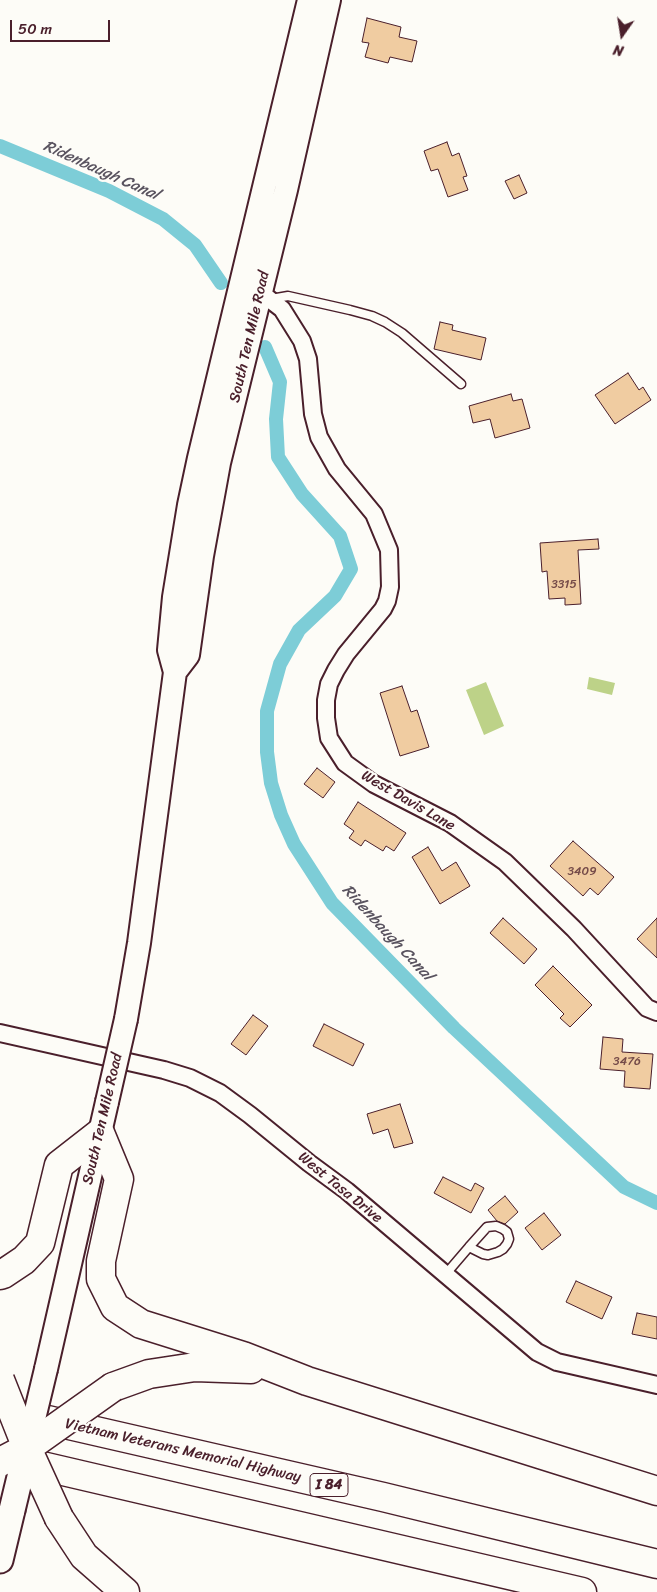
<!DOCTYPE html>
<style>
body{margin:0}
#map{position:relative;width:657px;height:1592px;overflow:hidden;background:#fdfcf7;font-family:Sriracha,sans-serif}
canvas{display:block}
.north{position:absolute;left:597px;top:10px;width:50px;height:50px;-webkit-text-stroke:4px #fdfcf7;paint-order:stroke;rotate:193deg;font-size:14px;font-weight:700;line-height:20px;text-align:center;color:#4a1f2b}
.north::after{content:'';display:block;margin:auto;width:18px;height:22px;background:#4a1f2b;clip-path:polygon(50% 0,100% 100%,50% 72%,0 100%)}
.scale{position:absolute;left:10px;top:20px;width:100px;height:22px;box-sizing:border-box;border:2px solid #4a1f2b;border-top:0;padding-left:6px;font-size:15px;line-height:18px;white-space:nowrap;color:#4a1f2b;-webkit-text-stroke:4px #fdfcf7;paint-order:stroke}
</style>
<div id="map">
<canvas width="657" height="1592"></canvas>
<div class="north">N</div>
<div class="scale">50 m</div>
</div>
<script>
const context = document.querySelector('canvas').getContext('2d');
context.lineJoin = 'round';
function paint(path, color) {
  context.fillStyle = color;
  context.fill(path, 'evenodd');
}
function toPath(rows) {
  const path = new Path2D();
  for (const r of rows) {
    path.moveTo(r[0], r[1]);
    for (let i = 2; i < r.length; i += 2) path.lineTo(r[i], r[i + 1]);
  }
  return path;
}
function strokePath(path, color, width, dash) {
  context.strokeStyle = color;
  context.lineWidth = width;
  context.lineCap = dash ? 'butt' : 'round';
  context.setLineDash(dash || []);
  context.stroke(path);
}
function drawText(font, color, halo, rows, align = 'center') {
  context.font = font + ' Sriracha,sans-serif';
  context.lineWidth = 4.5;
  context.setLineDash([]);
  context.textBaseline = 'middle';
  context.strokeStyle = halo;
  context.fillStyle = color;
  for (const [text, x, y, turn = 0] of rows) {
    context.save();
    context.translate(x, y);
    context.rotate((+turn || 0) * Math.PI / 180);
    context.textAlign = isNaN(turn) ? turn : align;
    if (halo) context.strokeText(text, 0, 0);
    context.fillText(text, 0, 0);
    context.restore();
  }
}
const green = toPath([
 [589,677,615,683,612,695,587,689],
 [486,682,504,726,484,735,466,690]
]);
const canal = toPath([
 [0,146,109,191,163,219,195,245,221,283],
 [265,347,280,382,276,419,278,457,302,494,340,536,351,569,335,596,299,630,280,664,267,711,267,752,271,783,281,815,294,844,332,903,454,1028,624,1187,657,1203]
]);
const building = toPath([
 [367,18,401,27,399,37,417,41,412,62,390,57,388,63,365,57,369,43,362,42,367,18],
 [447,142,452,156,459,153,467,176,463,177,468,190,448,197,438,169,431,171,424,151,447,142],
 [519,175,527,193,514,199,505,181,519,175],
 [440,322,453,325,452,330,486,338,481,360,434,349,440,322],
 [628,373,639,390,643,387,651,400,615,424,595,395,628,373],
 [511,394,513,401,522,399,530,428,495,438,490,419,473,423,469,406,511,394],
 [598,539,599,549,578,550,581,604,565,605,565,598,549,599,547,571,542,572,540,543,598,539],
 [402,686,411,712,417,710,429,747,400,756,380,693,402,686],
 [317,768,335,782,323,798,304,784,317,768],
 [358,802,406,833,394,851,386,846,383,851,365,840,361,846,349,838,354,831,344,824,358,802],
 [573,841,614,877,598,895,590,888,583,896,550,866,573,841],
 [428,847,442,871,456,862,470,886,440,904,412,857,428,847],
 [503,918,537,949,524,964,490,933,503,918],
 [657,918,657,958,637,939,657,918],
 [553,966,592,1005,570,1027,560,1018,564,1014,535,985,553,966],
 [253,1015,268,1026,246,1055,231,1044,253,1015],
 [324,1024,364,1044,353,1066,313,1046,324,1024],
 [603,1037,623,1039,622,1052,653,1054,650,1089,624,1087,625,1071,600,1069,603,1037],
 [400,1104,413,1143,394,1148,388,1129,373,1134,367,1114,400,1104],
 [443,1177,471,1191,475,1183,484,1188,471,1213,434,1193,443,1177],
 [505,1196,518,1212,505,1224,497,1221,488,1210,505,1196],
 [544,1213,561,1235,542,1250,525,1228,544,1213],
 [576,1281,612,1297,602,1319,566,1302,576,1281],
 [637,1313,657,1317,657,1339,632,1334,637,1313]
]);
const lane = toPath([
 [271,299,288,296,350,310,372,316,385,322,402,333,461,384],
 [445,1275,469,1247,487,1227,496,1226,503,1229,507,1232,509,1239,507,1244,503,1249,498,1252,488,1255,483,1254,469,1247]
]);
const street = toPath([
 [253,290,269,299,282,309,302,341,308,359,313,414,319,437,337,469,374,514,389,550,390,587,387,601,383,609,346,654,336,670,329,684,326,700,326,718,329,738,345,763,374,784,450,823,505,862,574,929,647,1008,657,1012],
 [0,1033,164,1070,190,1078,220,1093,250,1115,309,1163,347,1191,537,1352,557,1362,657,1385]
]);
const secondary = toPath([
 [175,672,188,655,202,556,219,463,286,190,329,0],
 [126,1019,139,943,175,672,169,650,174,597,189,505,199,458,309,0],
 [46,1369,107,1102]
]);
const primary = toPath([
 [0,1560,12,1510]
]);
const highway = toPath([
 [0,1275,3,1274,24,1260,40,1243,59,1165,100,1133,119,1179,101,1261,101,1279,115,1307,141,1324,243,1356,307,1381,657,1491],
 [113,1387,149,1374,195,1367,251,1369],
 [43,1419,383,1497,657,1564],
 [16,1460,582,1592],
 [59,1518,84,1556,125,1592]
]);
const secondaryBridge = toPath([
 [107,1102,126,1019],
 [27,1448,46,1369]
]);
const primaryBridge = toPath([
 [12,1510,27,1448]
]);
const highwayBridge = toPath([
 [0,1380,27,1448,59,1518],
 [0,1462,27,1448,113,1387]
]);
const numberNames = [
 ["3315",564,585],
 ["3409",582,872],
 ["3476",627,1062]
];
const shields = [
 [329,1485,38]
];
const shieldNames = [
 ["I 84",329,1485]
];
const streetNames = [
 ["South Ten Mile Road",250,337,-77],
 ["West Davis Lane",408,801,30],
 ["South Ten Mile Road",103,1119,-77],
 ["West Tasa Drive",340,1188,39],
 ["Vietnam Veterans Memorial Highway",183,1451,13]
];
const waterNames = [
 ["Ridenbaugh Canal",101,171,24],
 ["Ridenbaugh Canal",387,933,47]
];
paint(green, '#bdd288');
strokePath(canal, '#7dcdd7', 14);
paint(building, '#f0cca1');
strokePath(building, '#4a1f2b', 1);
strokePath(lane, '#4a1f2b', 11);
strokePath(street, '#4a1f2b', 20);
strokePath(secondary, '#4a1f2b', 26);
strokePath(primary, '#4a1f2b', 29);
strokePath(highway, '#4a1f2b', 31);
strokePath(lane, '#fdfcf7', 8);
strokePath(street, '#fdfcf7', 16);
strokePath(secondary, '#fdfcf7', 22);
strokePath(primary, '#fdfcf7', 25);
strokePath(highway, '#fdfcf7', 28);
strokePath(secondaryBridge, '#4a1f2b', 26, []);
strokePath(primaryBridge, '#4a1f2b', 29, []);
strokePath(highwayBridge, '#4a1f2b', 31, []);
strokePath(secondaryBridge, '#fdfcf7', 22);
strokePath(primaryBridge, '#fdfcf7', 25);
strokePath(highwayBridge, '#fdfcf7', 28);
drawText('12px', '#744a48', null, numberNames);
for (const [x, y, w] of shields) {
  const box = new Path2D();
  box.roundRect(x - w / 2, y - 11.5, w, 23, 4);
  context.fillStyle = '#fdfcf7';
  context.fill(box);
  strokePath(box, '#4a1f2b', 1);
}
drawText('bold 14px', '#4a1f2b', null, shieldNames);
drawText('15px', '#4a1f2b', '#fdfcf7', streetNames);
drawText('italic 16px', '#59535f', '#fdfcf7', waterNames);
</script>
